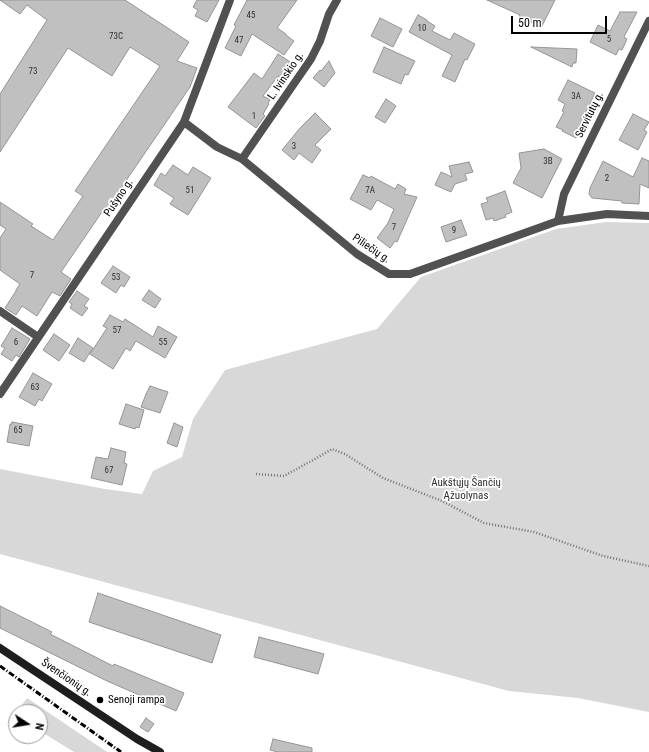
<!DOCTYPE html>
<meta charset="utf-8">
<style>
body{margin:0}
#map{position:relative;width:649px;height:752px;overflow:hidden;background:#fff;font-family:"Roboto Condensed",sans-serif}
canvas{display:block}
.north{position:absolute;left:8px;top:704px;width:40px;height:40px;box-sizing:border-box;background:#fff;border:1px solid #999;border-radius:50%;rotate:102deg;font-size:11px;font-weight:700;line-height:16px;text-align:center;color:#000}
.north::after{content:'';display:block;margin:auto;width:14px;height:18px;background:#000;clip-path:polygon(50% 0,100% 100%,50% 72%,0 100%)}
.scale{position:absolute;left:511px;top:16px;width:96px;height:18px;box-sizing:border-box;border:2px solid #000;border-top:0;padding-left:5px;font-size:12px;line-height:14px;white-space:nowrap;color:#000;-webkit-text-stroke:3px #fff;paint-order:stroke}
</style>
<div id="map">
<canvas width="649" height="752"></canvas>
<div class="north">N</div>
<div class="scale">50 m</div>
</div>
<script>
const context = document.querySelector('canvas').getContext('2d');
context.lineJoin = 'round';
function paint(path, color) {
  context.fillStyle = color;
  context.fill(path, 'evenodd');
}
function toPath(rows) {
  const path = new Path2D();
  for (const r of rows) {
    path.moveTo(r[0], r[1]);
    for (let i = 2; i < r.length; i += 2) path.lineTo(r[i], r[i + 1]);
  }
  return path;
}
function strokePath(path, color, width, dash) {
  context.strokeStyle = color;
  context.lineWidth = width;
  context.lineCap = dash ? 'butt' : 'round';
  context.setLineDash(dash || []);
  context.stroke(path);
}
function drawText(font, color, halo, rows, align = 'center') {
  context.font = font + ' "Roboto Condensed",sans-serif';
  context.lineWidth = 3.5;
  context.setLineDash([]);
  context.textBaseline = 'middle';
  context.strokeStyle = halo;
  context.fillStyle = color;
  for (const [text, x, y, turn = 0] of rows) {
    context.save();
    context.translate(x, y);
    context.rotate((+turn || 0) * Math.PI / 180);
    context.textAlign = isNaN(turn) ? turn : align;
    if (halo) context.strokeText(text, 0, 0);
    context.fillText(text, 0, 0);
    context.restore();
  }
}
const green = toPath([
 [606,222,649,223,649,712,578,698,509,691,0,554,0,469,105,489,142,494,153,471,182,457,193,419,225,370,377,329,421,277,556,229],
 [27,698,107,752,74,752,40,731,40,712,17,712]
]);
const building = toPath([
 [0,0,125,0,189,42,177,61,197,68,190,87,106,210,104,209,61,272,71,279,60,296,52,292,37,316,22,306,16,315,5,308,16,291,16,290,20,284,0,270,0,238,6,229,0,225,0,202,33,224,31,226,53,240,83,196,75,191,160,66,130,47,112,76,68,48,0,152,0,94,47,20,27,5,20,14,0,0],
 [197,0,219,0,207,22,195,16,198,10,193,7,197,0],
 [247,0,297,0,277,28,286,34,286,35,294,41,284,55,252,34,241,56,225,48,236,26,234,25,247,0],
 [487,0,555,0,541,28,519,16,520,15,487,0],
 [620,12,637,12,624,37,627,39,622,50,619,49,616,55,590,42,598,25,610,31,620,12],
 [418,15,427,20,427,21,435,26,432,31,450,40,454,33,475,44,467,60,465,59,455,82,442,76,452,55,409,32,418,15],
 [380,18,402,29,393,47,371,36,380,18],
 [384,47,415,61,408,75,405,74,401,84,373,72,384,47],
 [531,47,577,49,576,63,573,63,572,67,531,47],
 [278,54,295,65,285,81,278,76,263,96,270,100,268,103,269,104,263,114,265,116,256,128,228,107,254,73,262,79,278,54],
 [329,61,335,73,324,87,313,78,320,70,321,71,329,61],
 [568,80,595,93,584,116,586,117,576,138,562,131,563,130,556,127,564,112,562,111,565,104,558,100,568,80],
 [386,99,396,106,385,123,375,117,386,99],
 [315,113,331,129,315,145,321,150,312,163,299,153,294,160,282,150,300,128,315,113],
 [633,114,649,122,644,130,647,132,638,150,619,140,633,114],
 [544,149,562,159,542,198,513,183,521,168,519,153,544,149],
 [642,158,649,161,649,188,640,184,639,204,622,203,622,201,592,198,589,194,590,188,603,161,633,177,642,158],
 [469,162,473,172,465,174,467,180,455,184,451,192,435,185,441,172,452,177,449,166,469,162],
 [173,165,188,175,193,167,211,178,188,215,170,204,174,198,154,185,161,173,165,176,173,165],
 [363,175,370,178,371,176,395,189,398,184,406,189,404,194,417,197,397,242,395,241,390,248,377,238,388,223,394,209,377,200,371,210,350,199,363,175],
 [505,191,512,212,505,215,506,217,494,221,493,218,486,220,481,204,488,202,486,198,505,191],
 [461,220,467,235,446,242,441,227,461,220],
 [113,266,130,277,124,287,121,285,116,293,101,283,113,266],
 [149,290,161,299,155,308,142,300,149,290],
 [77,291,89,299,84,306,88,308,82,316,70,308,72,304,69,302,77,291],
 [110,315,123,322,125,319,153,337,158,326,177,337,165,358,136,341,130,351,126,348,113,369,90,354,107,328,103,326,110,315],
 [12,328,30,339,19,357,16,355,12,361,1,354,5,348,1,346,12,328],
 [54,334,70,345,59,361,43,350,54,334],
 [78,338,93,348,84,362,69,353,78,338],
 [33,373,52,384,42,401,39,399,35,406,19,397,33,373],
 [150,386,168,392,160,413,141,407,146,394,150,386],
 [126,404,144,410,139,428,136,427,135,429,119,424,126,404],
 [12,422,33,426,29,446,7,442,10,424,12,424,12,422],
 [174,423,183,427,177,447,167,443,174,423],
 [111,448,126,452,124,463,127,464,122,485,91,478,96,457,108,459,111,448],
 [98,593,221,635,212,663,89,622,98,593],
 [0,606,52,632,50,634,113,666,114,664,184,693,176,711,107,681,0,628,0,606],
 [259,637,324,654,318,674,254,657,259,637],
 [146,718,154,724,148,732,140,727,146,718],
 [273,739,312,748,312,752,278,752,270,750,273,739]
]);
const path = toPath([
 [256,474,284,476,313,460,332,449,345,454,383,478,442,501,484,523,534,532,603,556,649,566]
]);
const street = toPath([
 [184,122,217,147,242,159,357,254,389,274,410,274,558,221,607,214,649,216],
 [242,159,311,59,320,41,329,14,337,0],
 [558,221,564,194,649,21],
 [0,311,38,337],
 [0,394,184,122,230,0]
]);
const secondary = toPath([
 [0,648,137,739,160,752]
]);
const rail = toPath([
 [0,666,121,752]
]);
const markers = [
 [100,700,4,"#000"]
];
const numberNames = [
 ["45",251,16],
 ["10",422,29],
 ["73C",116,37],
 ["5",609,40],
 ["47",239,41],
 ["73",33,72],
 ["3A",576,97],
 ["1",254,117],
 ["3",294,147],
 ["3B",548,162],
 ["2",607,179],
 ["51",190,191],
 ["7A",370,191],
 ["7",394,228],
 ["9",454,231],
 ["7",32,276],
 ["53",116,278],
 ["57",117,331],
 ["6",16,343],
 ["55",163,343],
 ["63",35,388],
 ["65",18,431],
 ["67",109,471]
];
const streetNames = [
 ["L. Ivinskio g.",286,76,-56],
 ["Servitutų g.",590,115,-64],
 ["Pušyno g.",119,198,-56],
 ["Piliečių g.",371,249,34],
 ["Švenčionių g.",66,678,34]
];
const parkNames = [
 ["Aukštųjų Šančių",466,483],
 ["Ąžuolynas",466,496]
];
const poiNames = [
 ["Senoji rampa",108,700]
];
paint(green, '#d8d8d8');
paint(building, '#c0c0c0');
strokePath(building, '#959595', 1);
strokePath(path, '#737373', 2.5, [1, 2]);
strokePath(street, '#515151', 8);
strokePath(secondary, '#1e1e1e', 8);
strokePath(rail, '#000', 3, [6, 2, 1, 2]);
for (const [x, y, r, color] of markers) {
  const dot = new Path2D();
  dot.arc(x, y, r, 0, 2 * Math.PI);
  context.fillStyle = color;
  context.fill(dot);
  strokePath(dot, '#fff', 1.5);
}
drawText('9px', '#303030', null, numberNames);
drawText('11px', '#000', '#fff', streetNames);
drawText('11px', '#2f2f2f', '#fff', parkNames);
drawText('11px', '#000', '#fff', poiNames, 'left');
</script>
